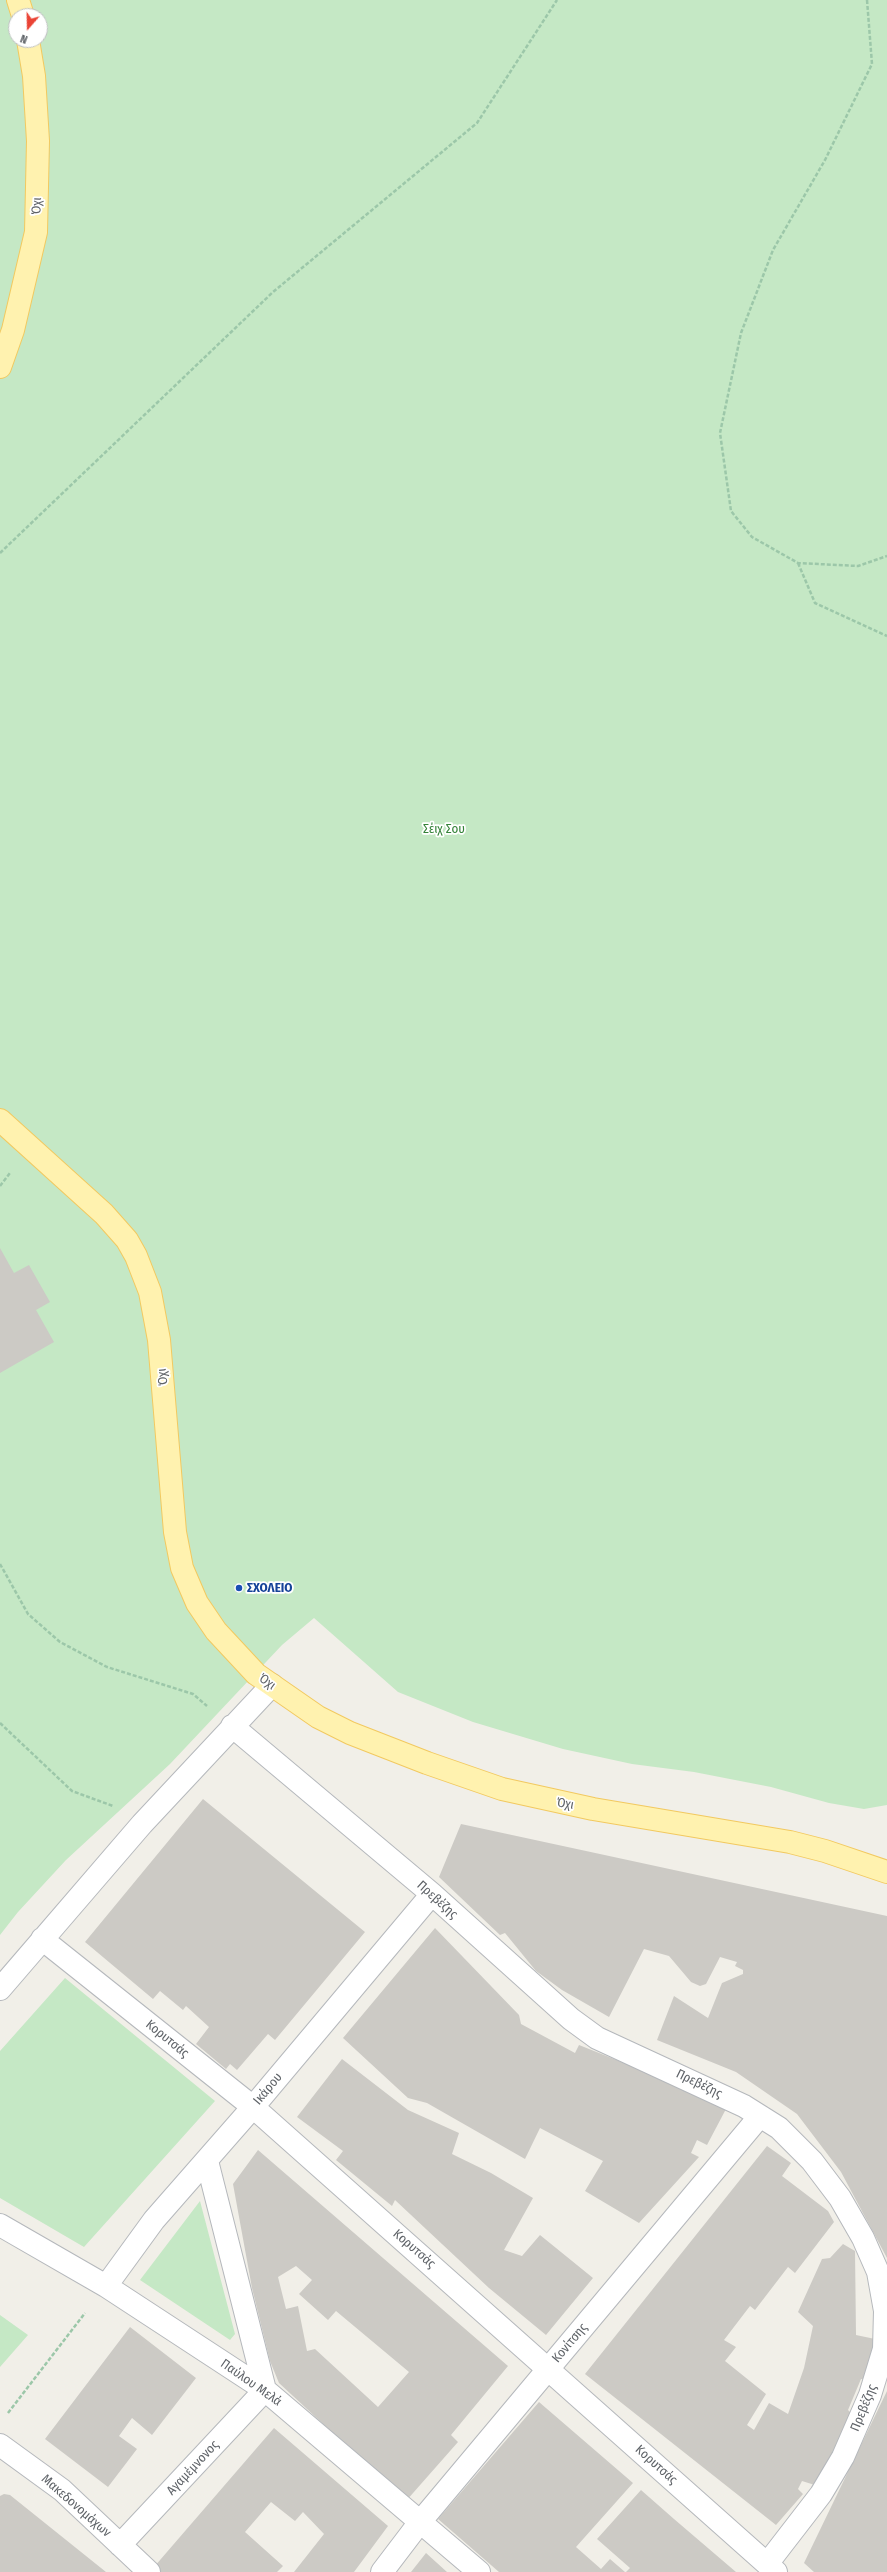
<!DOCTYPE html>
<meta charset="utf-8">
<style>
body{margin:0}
#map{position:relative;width:887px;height:2572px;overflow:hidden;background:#f1efe8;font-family:"Fira Sans Condensed",sans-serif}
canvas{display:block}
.north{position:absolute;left:8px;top:8px;width:40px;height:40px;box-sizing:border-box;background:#fff;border:1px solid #bfc1c3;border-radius:50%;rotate:200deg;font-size:11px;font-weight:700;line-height:16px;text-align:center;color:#5f6368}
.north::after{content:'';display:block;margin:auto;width:14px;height:18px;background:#ea4335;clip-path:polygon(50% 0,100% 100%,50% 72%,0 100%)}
</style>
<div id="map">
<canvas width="887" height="2572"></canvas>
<div class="north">N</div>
</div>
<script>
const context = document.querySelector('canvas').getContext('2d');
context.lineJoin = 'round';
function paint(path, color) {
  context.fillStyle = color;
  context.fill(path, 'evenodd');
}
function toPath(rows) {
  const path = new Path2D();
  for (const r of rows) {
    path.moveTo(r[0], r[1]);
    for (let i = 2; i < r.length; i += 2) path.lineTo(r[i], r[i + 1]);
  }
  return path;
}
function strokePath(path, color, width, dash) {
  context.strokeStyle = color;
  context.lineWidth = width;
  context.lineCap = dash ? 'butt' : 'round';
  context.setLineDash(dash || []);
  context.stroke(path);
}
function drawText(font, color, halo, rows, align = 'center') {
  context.font = font + ' "Fira Sans Condensed",sans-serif';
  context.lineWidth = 3.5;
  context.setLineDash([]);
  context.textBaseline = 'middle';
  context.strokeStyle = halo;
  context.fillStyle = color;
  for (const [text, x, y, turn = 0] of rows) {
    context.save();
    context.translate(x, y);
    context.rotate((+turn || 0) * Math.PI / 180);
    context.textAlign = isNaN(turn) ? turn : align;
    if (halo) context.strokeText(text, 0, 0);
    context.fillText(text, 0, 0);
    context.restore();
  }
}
const green = toPath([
 [0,0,887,0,887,1805,864,1809,829,1803,771,1787,694,1772,632,1764,563,1749,473,1722,398,1692,314,1618,282,1645,170,1764,66,1860,18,1912,0,1935],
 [16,16,40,16,40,40,16,40],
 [65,1978,215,2101,84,2247,0,2198,0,2051],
 [200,2201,235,2334,230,2340,140,2280],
 [0,2315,28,2335,0,2367]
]);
const building = toPath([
 [0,1248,14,1273,29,1265,50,1302,36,1310,54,1342,0,1373],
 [203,1799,365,1932,275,2040,268,2034,237,2070,230,2064,226,2069,196,2044,209,2027,186,2006,183,2010,160,1991,153,1999,85,1942],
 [461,1824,887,1916,887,2258,841,2172,797,2114,736,2072,657,2040,674,1996,708,2018,722,1983,743,1974,743,1970,735,1966,737,1962,720,1957,706,1984,700,1986,691,1982,669,1956,644,1949,609,2017,562,1990,536,1971,505,1933,500,1935,439,1877],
 [435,1928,519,2015,521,2024,575,2053,579,2045,654,2075,726,2109,707,2145,697,2140,691,2153,699,2157,639,2223,585,2191,603,2161,540,2128,525,2159,427,2103,408,2098,343,2038],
 [342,2059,408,2110,459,2133,452,2154,491,2173,533,2198,504,2250,522,2256,540,2235,593,2278,546,2335,489,2288,395,2200,392,2206,336,2160,343,2151,297,2117],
 [767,2146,791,2163,782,2176,828,2211,834,2222,795,2273,788,2267,755,2310,750,2306,724,2340,736,2347,725,2361,766,2394,747,2425,754,2430,769,2403,788,2414,804,2368,813,2326,798,2312,822,2259,830,2258,843,2244,855,2251,856,2335,875,2339,867,2380,861,2379,848,2410,852,2414,818,2486,802,2481,798,2489,803,2494,776,2525,585,2374],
 [258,2150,508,2366,451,2435,458,2442,406,2501,279,2383,270,2361,252,2288,233,2184],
 [296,2266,312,2280,299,2294,328,2320,336,2311,409,2372,378,2407,315,2349,307,2351,298,2306,286,2309,278,2277],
 [130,2327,196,2378,152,2435,132,2418,119,2436,137,2449,108,2487,45,2439],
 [887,2391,887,2572,814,2572,804,2563],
 [539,2402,633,2483,576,2547,601,2569,610,2559,625,2572,499,2572,438,2519],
 [274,2428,388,2526,354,2572,294,2572,324,2534,303,2512,295,2521,271,2502,245,2532,283,2566,277,2572,160,2572,154,2567],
 [641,2490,674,2519,736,2572,626,2572,630,2568,597,2539],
 [4,2494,10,2495,106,2572,0,2572,0,2496],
 [426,2553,447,2572,411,2572]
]);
const path = toPath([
 [867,0,872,64,825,160,773,250,741,333,720,433,731,511,752,537,798,563,858,566,887,556],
 [0,553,273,292,477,123,557,0],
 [798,563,815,603,887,636],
 [0,1186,10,1173],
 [0,1564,28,1614,60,1642,107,1667,193,1694,207,1706],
 [0,1723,72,1791,113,1806],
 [8,2413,85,2313]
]);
const minor = toPath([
 [232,1726,432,1894,571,2019,597,2038,744,2106,779,2128,812,2161,840,2198,863,2238,878,2272,885,2311,884,2349,870,2395,843,2457,821,2494,767,2564],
 [42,1939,253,2107,776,2572],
 [0,1989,142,1824,272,1685],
 [0,2225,106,2286,265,2390,479,2572],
 [106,2286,154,2220,253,2107,432,1894],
 [0,2445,62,2490,149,2572],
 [120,2545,265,2390,207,2161],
 [382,2572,420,2522,760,2116]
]);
const major = toPath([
 [18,0,23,16],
 [0,367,13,330,36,232,38,141,34,76,28,40],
 [0,1120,104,1214,127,1240,136,1256,150,1292,159,1340,175,1532,182,1568,197,1603,216,1631,256,1674,318,1717,350,1733,427,1763,502,1789,593,1809,790,1842,825,1851,887,1872]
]);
const markers = [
 [239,1588,4,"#1a4fb4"]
];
const streetNames = [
 ["Όχι",37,206,-87],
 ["Όχι",163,1377,-96],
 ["Όχι",267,1682,36],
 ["Όχι",565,1804,11],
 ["Πρεβέζης",437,1900,42],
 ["Κορυτσάς",167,2039,39],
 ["Πρεβέζης",699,2084,26],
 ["Ικάρου",268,2089,-50],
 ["Κορυτσάς",414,2249,41],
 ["Κονίτσης",570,2343,-50],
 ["Παύλου Μελά",251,2383,35],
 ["Πρεβέζης",864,2408,-68],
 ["Κορυτσάς",656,2465,42],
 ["Αγαμέμνονος",193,2468,-47],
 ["Μακεδονομάχων",76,2506,41]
];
const parkNames = [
 ["Σέιχ Σου",444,829]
];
const transitNames = [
 ["ΣΧΟΛΕΙΟ",247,1588]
];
paint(green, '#c5e8c5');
paint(building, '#cccac5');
strokePath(minor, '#b5b8bc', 24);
strokePath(major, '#f2c960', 24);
strokePath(path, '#9cc7a9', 2.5, [4, 2]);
strokePath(minor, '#fff', 22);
strokePath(major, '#fff2af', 22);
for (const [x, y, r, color] of markers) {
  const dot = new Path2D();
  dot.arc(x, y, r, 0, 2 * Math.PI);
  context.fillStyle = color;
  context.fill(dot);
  strokePath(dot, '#fff', 1.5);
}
drawText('13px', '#5f6368', '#fff', streetNames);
drawText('13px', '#348238', '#fff', parkNames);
drawText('bold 13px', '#164399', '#fff', transitNames, 'left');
</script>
